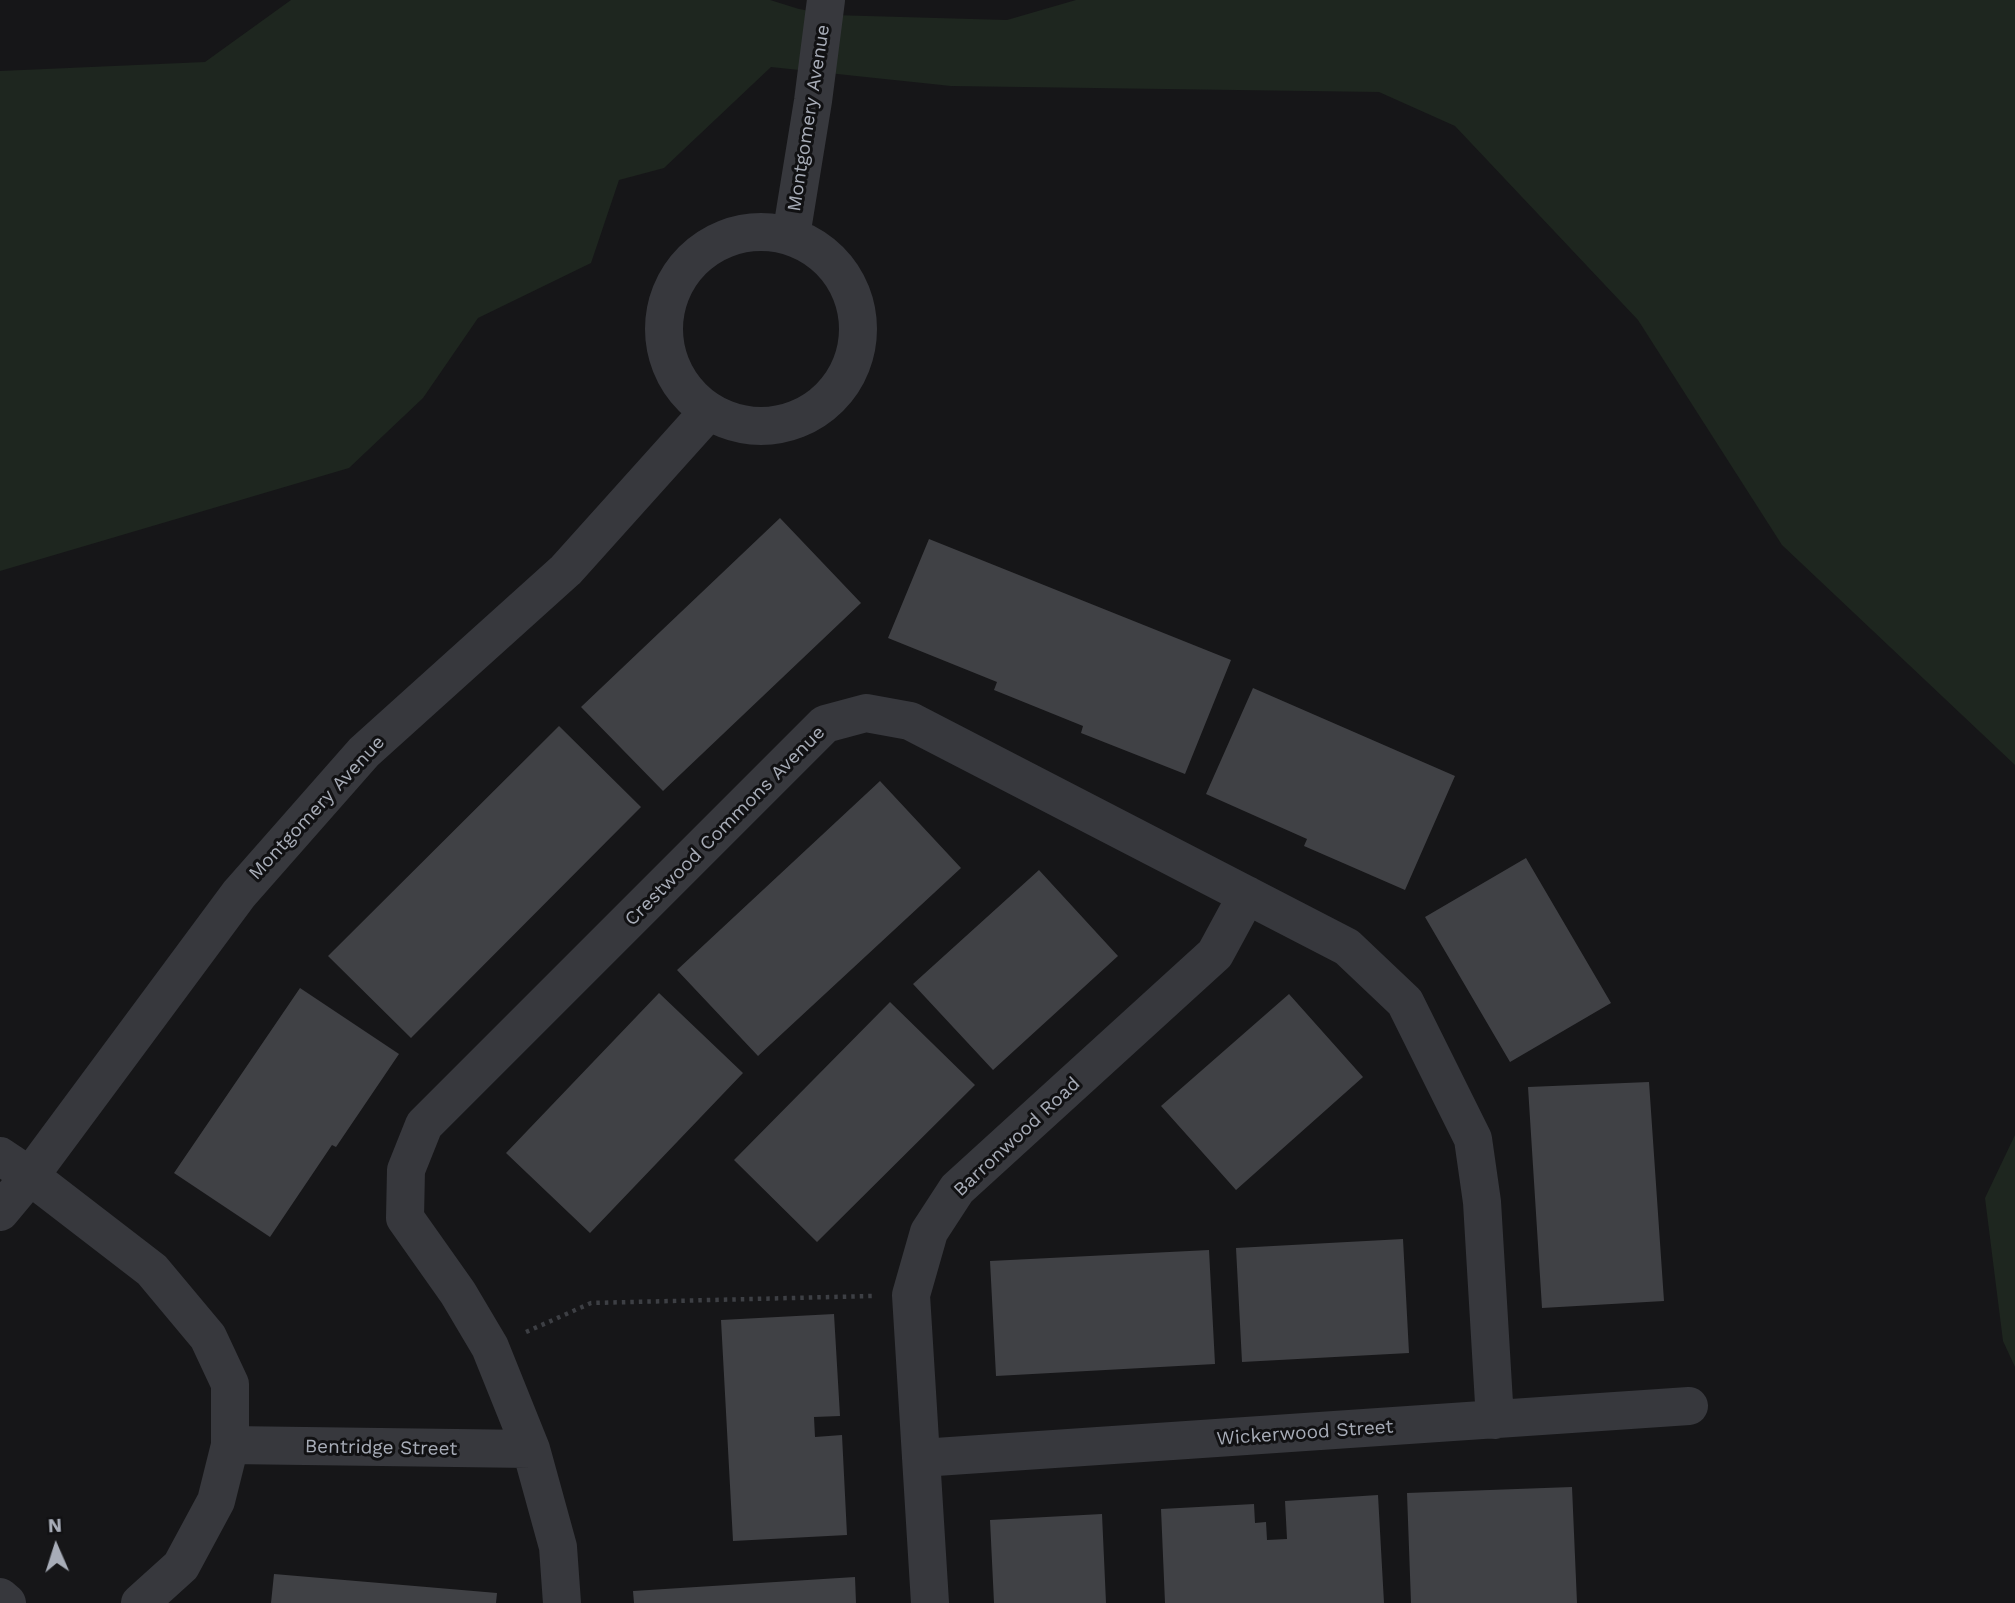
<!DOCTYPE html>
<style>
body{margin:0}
#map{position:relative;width:2015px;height:1603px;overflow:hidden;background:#161618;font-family:"Work Sans",sans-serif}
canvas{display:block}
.north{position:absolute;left:21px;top:1512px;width:70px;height:70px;-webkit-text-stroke:5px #111113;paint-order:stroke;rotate:357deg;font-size:19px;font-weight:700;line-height:28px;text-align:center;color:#a8adb8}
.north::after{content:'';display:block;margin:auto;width:24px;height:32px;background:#a8adb8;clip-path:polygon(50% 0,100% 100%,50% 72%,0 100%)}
</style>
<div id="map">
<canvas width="2015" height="1603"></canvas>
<div class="north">N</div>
</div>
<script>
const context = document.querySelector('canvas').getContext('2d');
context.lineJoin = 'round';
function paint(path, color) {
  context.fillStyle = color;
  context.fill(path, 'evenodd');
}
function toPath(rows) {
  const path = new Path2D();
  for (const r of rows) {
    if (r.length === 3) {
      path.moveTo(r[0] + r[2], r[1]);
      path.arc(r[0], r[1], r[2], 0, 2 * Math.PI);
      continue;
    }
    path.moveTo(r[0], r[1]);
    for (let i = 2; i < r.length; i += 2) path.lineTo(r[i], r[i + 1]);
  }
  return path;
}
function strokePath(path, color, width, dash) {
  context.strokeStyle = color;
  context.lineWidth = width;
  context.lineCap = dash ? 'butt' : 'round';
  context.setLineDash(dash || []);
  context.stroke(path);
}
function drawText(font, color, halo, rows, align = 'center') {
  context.font = font + ' "Work Sans",sans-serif';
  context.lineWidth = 6;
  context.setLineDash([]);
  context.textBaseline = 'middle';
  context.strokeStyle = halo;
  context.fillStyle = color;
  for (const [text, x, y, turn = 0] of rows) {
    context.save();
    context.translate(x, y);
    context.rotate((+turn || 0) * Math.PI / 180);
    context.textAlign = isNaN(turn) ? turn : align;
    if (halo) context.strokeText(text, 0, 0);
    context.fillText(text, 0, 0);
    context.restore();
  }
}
const green = toPath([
 [291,0,770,0,799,9,832,15,1007,20,1076,0,2015,0,2015,765,1782,545,1638,320,1455,126,1379,92,951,86,771,67,664,168,619,180,591,263,478,318,423,398,349,468,0,571,0,71,205,62],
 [2015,1135,2015,1367,2003,1341,1985,1198]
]);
const building = toPath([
 [780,518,861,603,663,791,581,707],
 [929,539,1231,660,1185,774,1081,733,1083,726,994,690,997,682,888,638],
 [1253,688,1455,776,1405,890,1304,846,1307,839,1206,794],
 [559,726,641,807,411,1038,328,956],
 [880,781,961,868,758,1056,677,970],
 [1526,858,1611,1003,1510,1062,1425,917],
 [1039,870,1118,956,993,1070,913,984],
 [300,988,399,1054,336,1147,332,1145,270,1237,174,1173],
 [659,993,743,1073,590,1233,506,1153],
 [1289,994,1363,1077,1236,1190,1161,1106],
 [890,1002,975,1085,817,1242,734,1160],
 [1649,1082,1664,1301,1542,1308,1528,1087],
 [1403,1239,1409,1353,1242,1362,1236,1248],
 [1209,1250,1215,1364,996,1376,990,1261],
 [834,1314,840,1416,814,1417,815,1437,842,1435,847,1535,733,1541,721,1320],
 [1572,1487,1577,1603,1411,1603,1407,1493],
 [1378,1495,1384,1603,1165,1603,1161,1509,1254,1504,1255,1523,1266,1522,1267,1540,1287,1539,1285,1501],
 [1102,1514,1106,1603,994,1603,990,1520],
 [274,1574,497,1593,496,1603,271,1603],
 [855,1577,856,1603,634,1603,633,1591]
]);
const path = toPath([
 [526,1332,591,1303,872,1296]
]);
const minor = toPath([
 [761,329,97],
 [791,236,813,101,826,0],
 [0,1156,30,1176,152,1270,208,1337,230,1384,230,1445,216,1501,181,1566,140,1603],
 [0,1212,30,1176,239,894,364,752,566,570,708,412],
 [230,1445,531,1449],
 [921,1458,1689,1406],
 [0,1597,7,1603],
 [562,1603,558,1547,531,1449,490,1347,458,1293,405,1218,406,1170,424,1125,825,724,866,713,910,721,1347,947,1405,1002,1473,1139,1482,1202,1495,1420],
 [930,1603,911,1295,929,1232,957,1189,1215,954,1247,895]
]);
const streetNames = [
 ["Montgomery Avenue",809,118,-81],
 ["Montgomery Avenue",317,808,-47],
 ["Crestwood Commons Avenue",725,826,-45],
 ["Barronwood Road",1017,1137,-43],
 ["Wickerwood Street",1305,1433,-4],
 ["Bentridge Street",381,1448,1]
];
paint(green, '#1e261f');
paint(building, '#404145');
strokePath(path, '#3d3f44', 4.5, [3.5, 5]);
strokePath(minor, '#37383d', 38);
drawText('19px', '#a8adb8', '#111113', streetNames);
</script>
